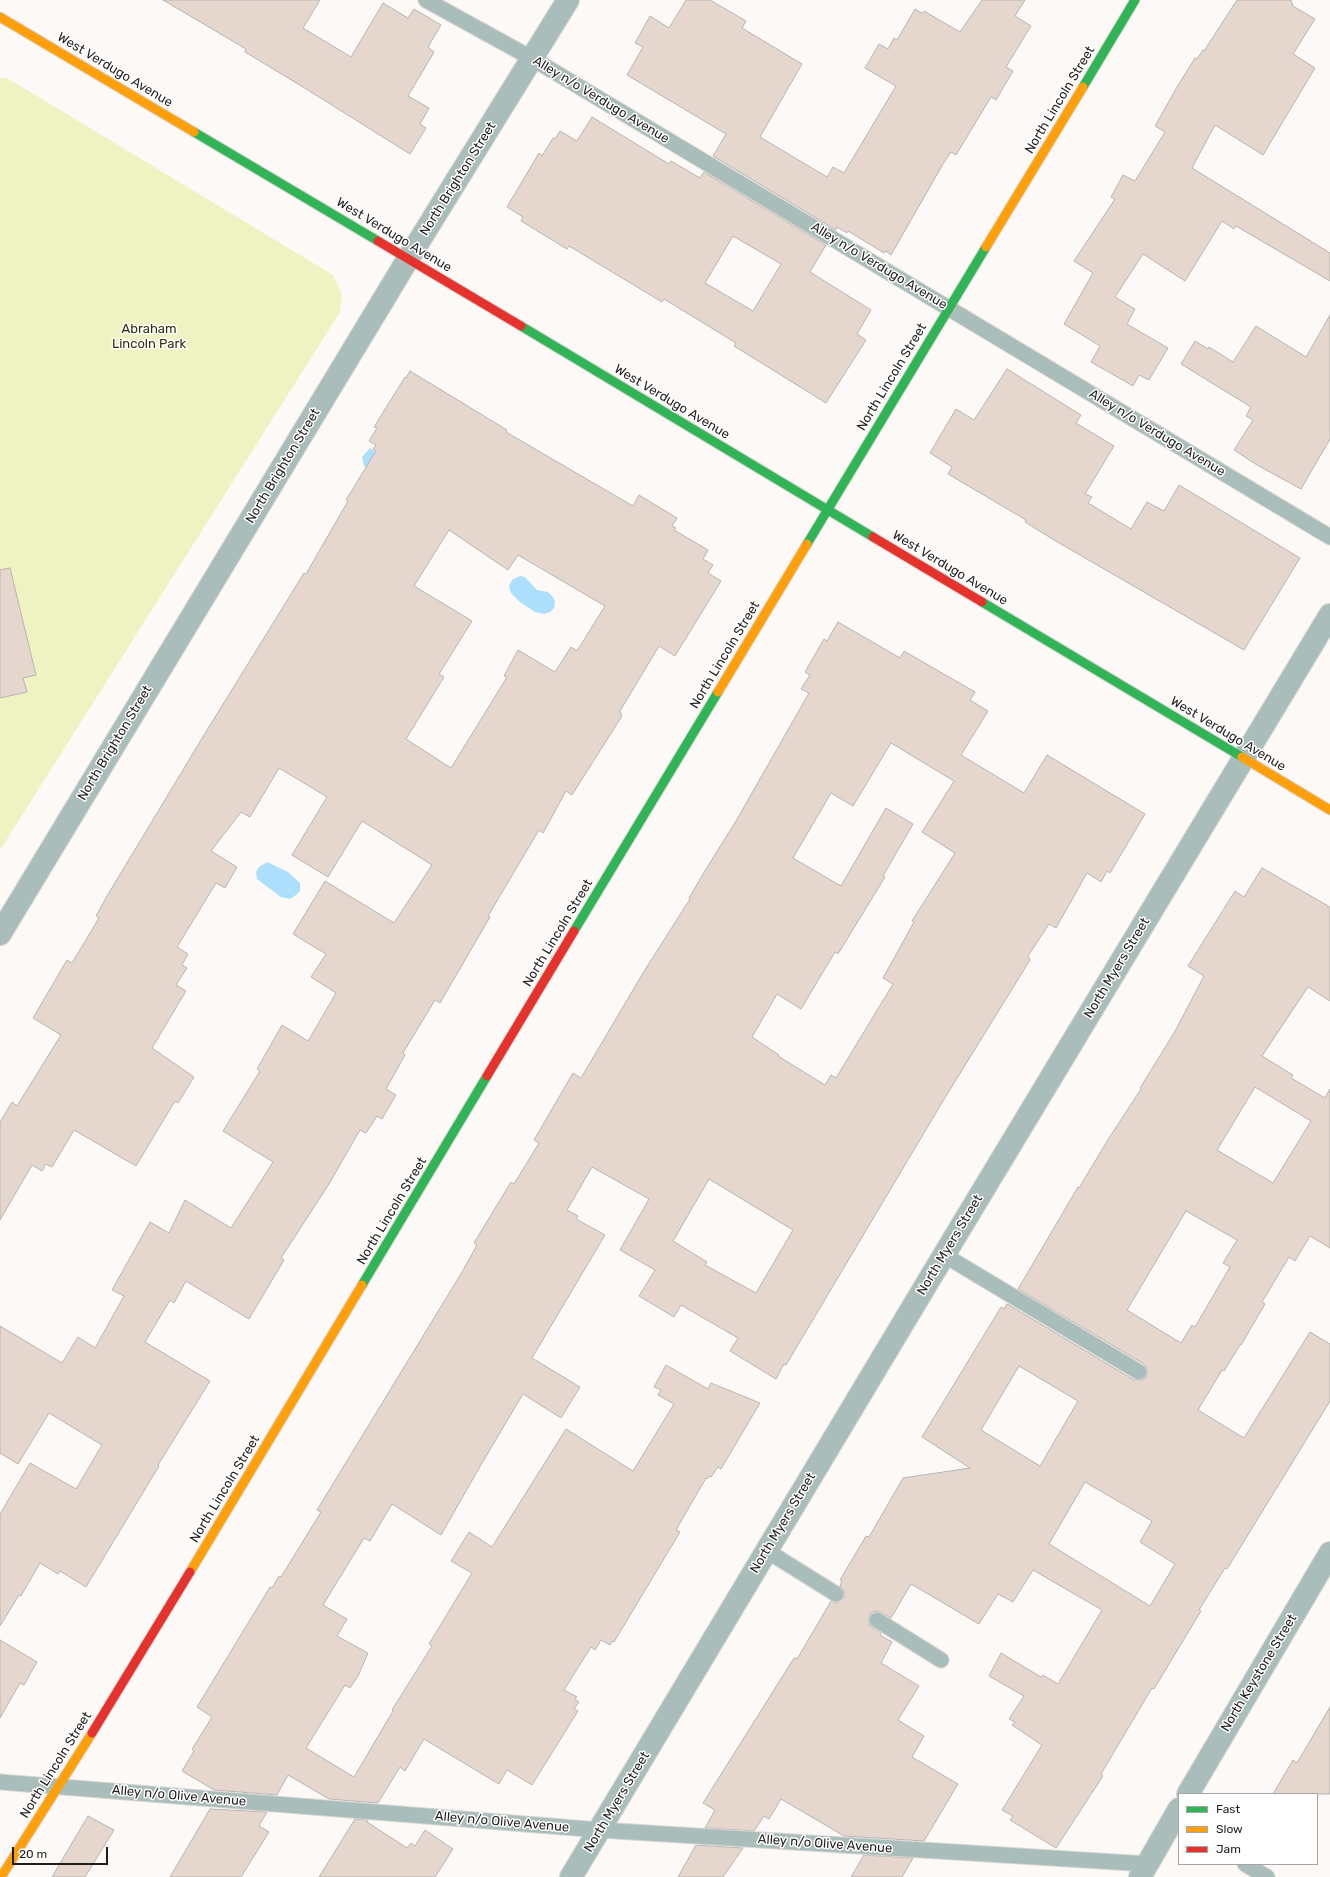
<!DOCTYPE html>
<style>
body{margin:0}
#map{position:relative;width:1330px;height:1877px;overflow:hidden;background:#fcf9f6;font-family:Rubik,sans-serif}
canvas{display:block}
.legend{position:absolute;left:1178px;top:1793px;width:140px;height:72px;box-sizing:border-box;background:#fff;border:1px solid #a6a5a5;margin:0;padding:5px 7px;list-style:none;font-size:12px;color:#201e1d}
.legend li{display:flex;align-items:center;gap:8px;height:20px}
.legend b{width:20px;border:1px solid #a6a5a5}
.scale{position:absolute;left:12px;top:1847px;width:96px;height:18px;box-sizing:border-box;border:2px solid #201e1d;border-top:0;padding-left:5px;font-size:12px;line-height:14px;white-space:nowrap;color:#201e1d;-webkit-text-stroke:3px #fff;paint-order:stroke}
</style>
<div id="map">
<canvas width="1330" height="1877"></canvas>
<ul class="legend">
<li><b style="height:5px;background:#30b455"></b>Fast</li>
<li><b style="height:5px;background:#ff9f0a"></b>Slow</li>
<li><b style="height:5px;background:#e5322d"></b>Jam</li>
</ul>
<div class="scale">20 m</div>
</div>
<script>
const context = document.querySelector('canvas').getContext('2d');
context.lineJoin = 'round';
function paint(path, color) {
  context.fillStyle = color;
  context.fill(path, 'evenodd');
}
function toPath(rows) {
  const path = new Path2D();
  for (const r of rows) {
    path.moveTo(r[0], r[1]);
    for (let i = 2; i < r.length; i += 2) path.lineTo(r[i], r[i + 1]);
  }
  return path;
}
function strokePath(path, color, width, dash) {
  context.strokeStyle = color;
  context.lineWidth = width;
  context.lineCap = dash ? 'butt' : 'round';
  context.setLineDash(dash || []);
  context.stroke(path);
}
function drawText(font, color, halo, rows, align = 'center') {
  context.font = font + ' Rubik,sans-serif';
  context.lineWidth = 3;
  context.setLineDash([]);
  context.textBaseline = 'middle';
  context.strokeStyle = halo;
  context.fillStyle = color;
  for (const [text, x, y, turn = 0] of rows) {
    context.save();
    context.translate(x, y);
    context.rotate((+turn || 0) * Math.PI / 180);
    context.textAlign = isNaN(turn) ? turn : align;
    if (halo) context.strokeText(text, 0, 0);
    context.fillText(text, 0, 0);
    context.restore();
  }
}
const green = toPath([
 [0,78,7,78,333,275,342,295,340,312,0,850]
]);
const water = toPath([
 [370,448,382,456,368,468,364,466,362,457],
 [520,576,525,577,537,590,548,592,553,597,555,602,554,608,550,612,544,614,535,612,520,602,511,593,509,586,512,580],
 [267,862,288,872,300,883,300,891,296,895,290,899,281,897,257,879,256,872,259,867]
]);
const building = toPath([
 [163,0,320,0,303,28,351,57,383,3,408,18,414,9,441,25,428,47,434,52,408,96,429,108,420,124,426,128,410,154,303,87,245,52,246,49,163,0],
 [686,0,710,0,746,21,742,28,802,64,760,137,827,177,833,167,844,173,896,86,865,68,879,44,888,49,894,38,897,40,915,9,922,13,924,11,960,32,982,0,1025,0,1015,16,1031,26,1006,67,1013,71,996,100,991,97,956,155,951,152,943,164,891,255,886,251,884,253,848,231,847,233,837,227,836,230,713,156,726,134,627,75,643,47,635,43,650,16,669,28,686,0],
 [1237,0,1291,0,1293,6,1315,19,1293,54,1315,68,1263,155,1215,125,1192,168,1330,253,1330,281,1236,226,1234,229,1222,221,1185,281,1143,254,1115,297,1135,309,1127,324,1168,348,1149,380,1139,375,1133,386,1091,362,1100,346,1064,324,1093,273,1074,261,1115,199,1111,197,1123,175,1135,181,1165,132,1155,126,1177,87,1195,58,1197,59,1203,50,1204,51,1237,0],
 [592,117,669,164,671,161,700,178,704,172,826,245,810,272,871,310,857,334,866,340,826,403,734,346,736,343,664,299,662,302,569,246,567,249,521,221,523,217,507,207,539,153,542,156,553,138,555,139,560,131,577,141,592,117],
 [733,236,781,264,753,311,705,283,733,236],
 [1330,315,1330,439,1301,489,1257,465,1234,450,1253,420,1246,416,1251,407,1181,364,1195,341,1208,349,1209,347,1233,362,1256,326,1306,357,1330,315],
 [1007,369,1081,415,1076,423,1114,446,1085,494,1092,497,1088,503,1131,529,1147,502,1164,511,1179,485,1300,558,1244,650,1054,540,1025,522,1026,520,948,474,952,467,930,453,956,409,974,420,1007,369],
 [410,371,507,430,506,432,633,506,639,495,677,518,672,526,676,528,674,530,708,550,703,559,713,565,708,573,721,581,675,656,659,646,620,711,622,716,572,795,566,791,543,833,539,830,488,916,490,917,440,1003,435,1000,403,1053,405,1055,386,1089,396,1095,382,1119,377,1116,366,1133,360,1130,329,1184,281,1258,284,1260,249,1319,186,1281,174,1303,170,1300,145,1342,210,1381,158,1465,159,1466,86,1587,60,1571,58,1574,40,1563,21,1596,19,1595,0,1626,0,1514,30,1463,76,1489,102,1445,49,1413,18,1464,0,1453,0,1326,62,1363,78,1337,95,1348,124,1296,112,1290,150,1222,169,1233,185,1200,231,1228,273,1162,223,1131,260,1071,257,1069,282,1025,308,1041,336,993,311,977,326,954,293,934,325,881,394,923,432,865,362,821,328,877,292,855,327,797,279,768,250,817,241,812,211,851,237,867,225,888,216,883,177,947,188,954,182,965,187,968,176,985,186,991,152,1048,194,1077,178,1103,175,1101,136,1166,74,1130,52,1167,46,1164,42,1171,32,1165,0,1220,0,1122,12,1102,17,1106,61,1035,33,1018,67,960,72,963,99,918,96,916,107,896,204,735,304,573,306,574,348,501,346,500,376,451,373,449,376,445,369,441,377,428,374,427,405,377,406,378,410,371],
 [449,530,508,570,518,555,605,606,577,651,571,647,555,672,518,650,504,676,507,677,451,768,406,739,444,677,439,674,472,621,414,586,449,530],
 [10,568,36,675,23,678,27,692,0,698,0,570,10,568],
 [838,622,900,658,904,651,975,692,970,700,988,711,961,755,1024,793,1047,755,1145,814,1110,873,1107,871,1101,882,1087,873,1056,928,1049,924,1028,956,1030,960,943,1101,786,1365,784,1364,776,1379,730,1351,738,1338,681,1305,674,1317,639,1296,655,1270,620,1250,649,1199,592,1167,567,1210,578,1216,576,1219,605,1235,532,1358,580,1387,561,1418,523,1394,482,1463,441,1535,392,1504,370,1541,364,1538,323,1605,347,1619,337,1636,368,1653,358,1676,350,1688,345,1685,306,1748,354,1777,393,1711,392,1710,432,1646,429,1644,472,1573,451,1561,469,1532,492,1547,566,1429,633,1471,674,1404,658,1395,661,1390,654,1387,666,1365,708,1389,711,1383,760,1403,721,1469,718,1467,711,1477,709,1476,707,1479,706,1478,676,1530,680,1532,614,1642,612,1641,610,1645,601,1640,595,1650,591,1647,564,1690,577,1697,575,1699,579,1702,574,1709,578,1711,532,1785,507,1770,499,1784,424,1739,405,1771,400,1767,378,1803,329,1799,288,1775,277,1795,214,1790,182,1771,194,1751,192,1749,212,1717,197,1707,270,1587,272,1588,279,1576,281,1577,321,1512,317,1510,462,1272,477,1245,474,1243,511,1182,514,1184,539,1143,534,1140,573,1073,581,1078,643,973,690,899,689,898,706,869,736,821,809,693,801,689,810,675,805,672,824,639,827,641,838,622],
 [891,743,954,781,922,832,955,853,912,921,914,922,883,978,893,984,836,1078,831,1075,825,1085,778,1056,779,1055,752,1037,777,994,801,1009,835,952,838,954,885,877,883,876,913,824,886,808,841,886,793,858,831,793,853,806,891,743],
 [709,1179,793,1230,756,1293,705,1265,707,1262,673,1241,709,1179],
 [1262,868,1330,907,1330,1001,1308,987,1262,1056,1293,1075,1291,1078,1325,1098,1330,1089,1330,1248,1310,1236,1295,1261,1289,1257,1262,1302,1265,1304,1241,1345,1240,1345,1224,1371,1222,1370,1198,1410,1244,1438,1310,1332,1330,1344,1330,1401,1227,1569,1225,1568,1199,1610,1201,1611,1154,1689,1152,1688,1101,1774,1103,1776,1056,1848,1010,1820,1013,1816,1002,1810,1042,1745,1012,1725,1015,1722,1009,1719,1024,1696,989,1676,1001,1653,1041,1677,1043,1675,1058,1684,1102,1610,1033,1570,1013,1602,998,1594,979,1624,911,1584,891,1618,878,1611,872,1612,869,1616,869,1625,881,1633,880,1635,892,1642,881,1663,919,1686,898,1720,924,1736,912,1757,958,1784,924,1841,844,1836,781,1799,769,1819,764,1816,754,1831,705,1828,715,1810,703,1803,794,1658,797,1659,831,1601,836,1603,844,1598,844,1590,840,1586,842,1581,840,1580,866,1536,869,1537,903,1478,970,1468,922,1437,1001,1307,1004,1309,1007,1304,1009,1305,1134,1380,1143,1380,1147,1376,1147,1368,1144,1364,1018,1289,1078,1187,1079,1188,1109,1138,1141,1089,1140,1088,1174,1033,1204,976,1188,966,1235,891,1244,897,1262,868],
 [1255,1087,1311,1121,1273,1183,1217,1150,1255,1087],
 [1186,1211,1237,1240,1223,1263,1230,1267,1195,1327,1192,1325,1181,1343,1127,1310,1186,1211],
 [1019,1366,1078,1401,1040,1466,981,1430,1019,1366],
 [1085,1482,1152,1521,1140,1542,1175,1564,1150,1606,1049,1544,1085,1482],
 [0,1640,37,1662,24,1685,20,1683,0,1718,0,1640],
 [1330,1707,1330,1794,1273,1794,1293,1760,1297,1763,1330,1707],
 [210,1809,267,1812,259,1826,269,1832,241,1877,170,1877,210,1809],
 [88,1816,114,1830,85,1877,52,1877,88,1816],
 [355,1819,368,1820,367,1822,407,1848,411,1843,415,1846,425,1830,453,1849,435,1877,319,1877,355,1819],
 [696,1845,743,1848,723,1877,678,1877,696,1845],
 [864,1855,913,1858,902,1877,851,1877,864,1855]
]);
const lane = toPath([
 [426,0,533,59,1330,537],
 [944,1255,1139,1372],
 [767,1551,836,1594],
 [877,1620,941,1660],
 [0,1782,600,1830,1148,1864],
 [1245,1864,1267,1877]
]);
const street = toPath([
 [0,934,408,259,568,0],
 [1188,1794,1330,1553],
 [571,1877,944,1255,1330,615],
 [1140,1877,1179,1809]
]);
const fast = toPath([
 [1083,87,1135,0],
 [194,132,378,241],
 [521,326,873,537],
 [807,544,986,247],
 [982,602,1242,757],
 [574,931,718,692],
 [362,1285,487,1076]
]);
const slow = toPath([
 [0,17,194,132],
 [986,247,1083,87],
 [718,692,807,544],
 [1242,757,1330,810],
 [190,1572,362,1285],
 [1,1877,92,1733]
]);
const jam = toPath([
 [378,241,521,326],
 [873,537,982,602],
 [487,1076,574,931],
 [92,1733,190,1572]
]);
const streetNames = [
 ["West Verdugo Avenue",115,70,31],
 ["Alley n/o Verdugo Avenue",601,100,31],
 ["North Lincoln Street",1060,100,-59],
 ["North Brighton Street",458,179,-58],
 ["West Verdugo Avenue",394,235,31],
 ["Alley n/o Verdugo Avenue",879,266,31],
 ["North Lincoln Street",892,377,-59],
 ["West Verdugo Avenue",672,402,31],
 ["Alley n/o Verdugo Avenue",1157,433,31],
 ["North Brighton Street",283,466,-59],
 ["West Verdugo Avenue",950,568,31],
 ["North Lincoln Street",725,655,-59],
 ["West Verdugo Avenue",1228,734,31],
 ["North Brighton Street",115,743,-59],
 ["North Lincoln Street",558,933,-59],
 ["North Myers Street",1117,968,-59],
 ["North Lincoln Street",392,1211,-59],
 ["North Myers Street",950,1245,-59],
 ["North Lincoln Street",225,1489,-59],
 ["North Myers Street",783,1523,-59],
 ["North Keystone Street",1259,1673,-59],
 ["North Lincoln Street",56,1765,-58],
 ["Alley n/o Olive Avenue",179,1796,5],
 ["North Myers Street",617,1802,-59],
 ["Alley n/o Olive Avenue",502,1822,5],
 ["Alley n/o Olive Avenue",825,1844,4]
];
const parkNames = [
 ["Abraham",149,329],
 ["Lincoln Park",149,344]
];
paint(green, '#eff2c1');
paint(water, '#acdffc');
paint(building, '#e5d6ce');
strokePath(building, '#b7b5b3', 1);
strokePath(lane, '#d8d6d4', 17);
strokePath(street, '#d8d6d4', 24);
strokePath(fast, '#d8d6d4', 11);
strokePath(slow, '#d8d6d4', 11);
strokePath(jam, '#d8d6d4', 11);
strokePath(lane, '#a9bdbb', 15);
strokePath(street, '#a9bdbb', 22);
strokePath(fast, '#30b455', 9);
strokePath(slow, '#ff9f0a', 9);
strokePath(jam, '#e5322d', 9);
drawText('13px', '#201e1d', '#fff', streetNames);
drawText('13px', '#2e3108', '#fff', parkNames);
</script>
